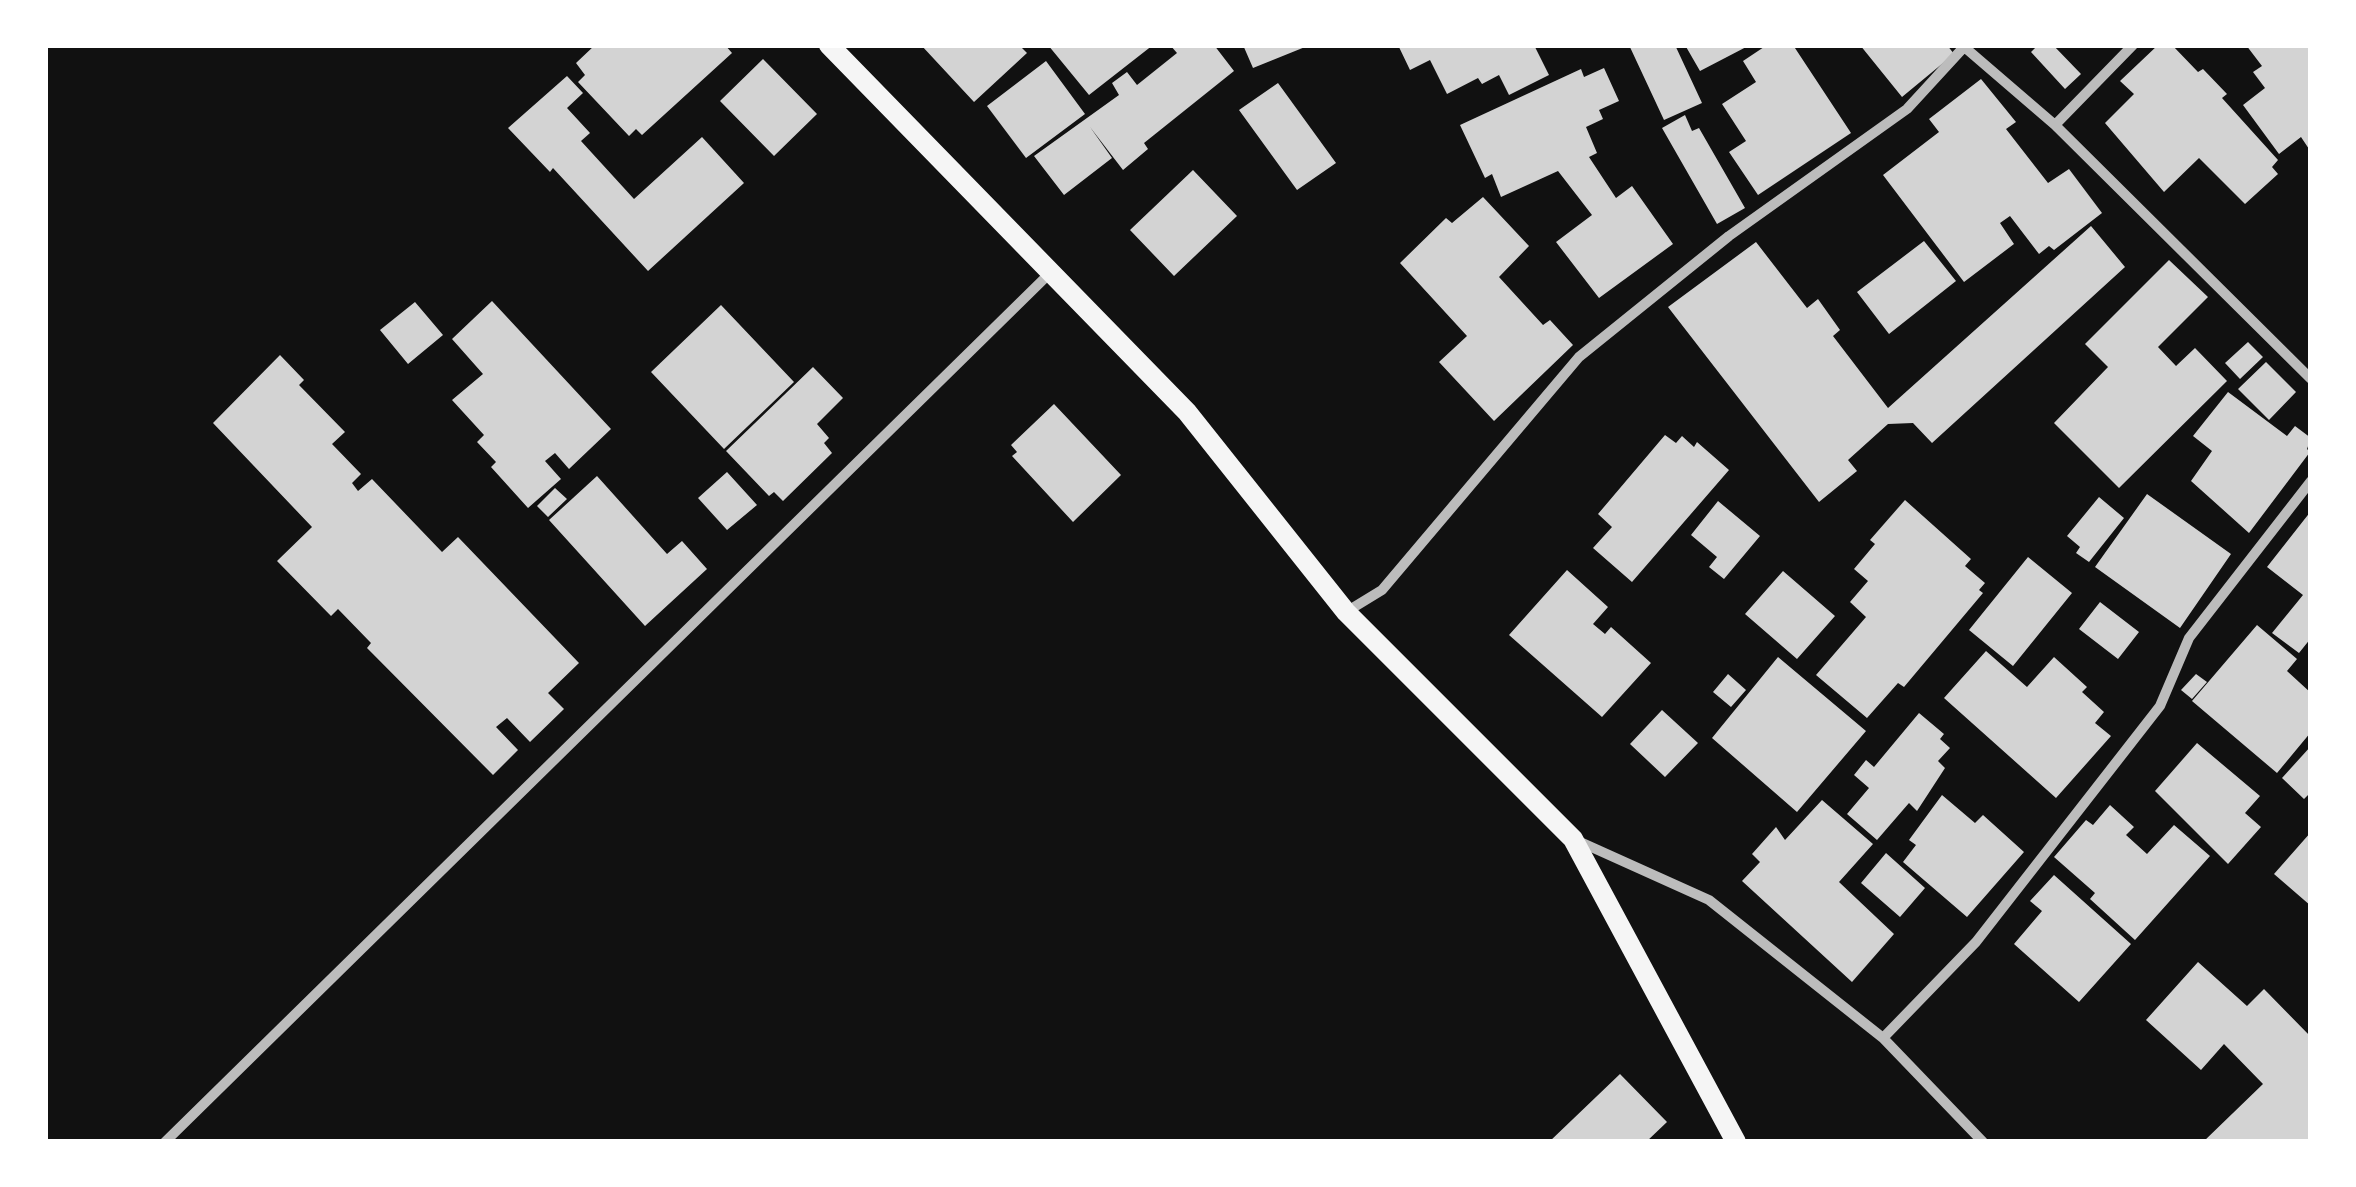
<!DOCTYPE html>
<style>
body{margin:0}
#map{position:relative;width:2356px;height:1187px;overflow:hidden;background:#111;font-family:"Source Sans 3",sans-serif}
canvas{display:block}
.frame{position:absolute;inset:0;border:48px solid #fff;pointer-events:none}
</style>
<div id="map">
<canvas width="2356" height="1187"></canvas>
<div class="frame"></div>
</div>
<script>
const context = document.querySelector('canvas').getContext('2d');
context.lineJoin = 'round';
function paint(path, color) {
  context.fillStyle = color;
  context.fill(path, 'evenodd');
}
function toPath(rows) {
  const path = new Path2D();
  for (const r of rows) {
    path.moveTo(r[0], r[1]);
    for (let i = 2; i < r.length; i += 2) path.lineTo(r[i], r[i + 1]);
  }
  return path;
}
function strokePath(path, color, width, dash) {
  context.strokeStyle = color;
  context.lineWidth = width;
  context.lineCap = dash ? 'butt' : 'round';
  context.setLineDash(dash || []);
  context.stroke(path);
}
const building = toPath([
 [595,45,725,45,732,53,642,135,636,129,629,136,578,82,585,75,576,63],
 [921,45,1019,45,1027,53,974,102],
 [1048,45,1153,45,1089,95],
 [1170,45,1214,45,1234,71,1144,143,1148,149,1123,170,1090,127,1112,158,1064,195,1034,156,1119,95,1112,83,1127,72,1137,85,1177,53],
 [1243,45,1310,45,1253,68],
 [1398,45,1534,45,1549,75,1509,95,1499,75,1482,84,1478,78,1447,94,1430,60,1410,70],
 [1629,45,1675,45,1702,103,1664,120],
 [1685,45,1750,45,1700,71],
 [1767,45,1793,45,1851,133,1758,195,1729,152,1746,141,1722,104,1756,82,1743,61],
 [1860,45,1947,45,1954,54,1902,97],
 [2038,45,2053,45,2081,74,2065,89,2031,52],
 [2158,45,2172,45,2198,72,2203,69,2227,94,2222,98,2278,160,2272,167,2278,174,2245,204,2199,158,2164,192,2105,123,2134,94,2120,81],
 [2246,45,2311,45,2311,152,2301,137,2279,154,2243,105,2265,88,2253,72,2262,66],
 [763,59,817,114,774,156,720,101],
 [1046,61,1085,114,1026,158,987,106],
 [1604,68,1619,101,1599,110,1603,119,1586,127,1597,153,1589,157,1616,198,1632,186,1673,244,1599,298,1556,242,1592,215,1558,171,1501,197,1492,174,1485,178,1460,125,1581,69,1584,77],
 [567,76,583,93,567,108,590,133,581,141,634,199,702,137,744,183,648,271,553,168,550,172,508,128],
 [1981,79,2016,122,2006,129,2048,183,2069,169,2102,213,2054,250,2049,246,2039,254,2010,216,2000,223,2014,244,1964,282,1883,175,1939,132,1929,119],
 [1278,83,1336,163,1297,190,1239,110],
 [1685,115,1692,131,1699,128,1745,208,1717,224,1662,128],
 [1193,170,1237,216,1174,276,1130,230],
 [1483,197,1529,246,1499,277,1543,325,1550,320,1573,345,1494,421,1439,362,1467,336,1400,263,1446,218,1452,223],
 [2091,226,2125,267,1932,443,1913,423,1888,424,1848,460,1857,471,1819,502,1668,307,1756,242,1807,308,1818,299,1840,330,1833,336,1888,408],
 [1924,241,1956,281,1889,334,1857,292],
 [2169,260,2208,297,2158,347,2176,366,2195,348,2227,381,2119,488,2054,423,2108,367,2085,344],
 [492,301,611,429,569,469,555,453,545,461,561,479,528,508,491,467,496,462,477,442,484,435,452,400,483,374,452,339],
 [415,302,443,335,408,364,380,330],
 [721,305,794,382,724,449,651,372],
 [2248,342,2263,357,2240,379,2225,363],
 [280,355,304,380,299,385,345,432,332,444,361,474,352,483,358,491,372,479,442,552,458,537,579,663,548,693,564,709,530,742,507,718,496,727,518,750,493,775,367,648,371,643,338,609,331,616,277,561,312,527,213,423],
 [2266,362,2296,392,2269,420,2238,389],
 [813,367,843,398,817,424,829,438,824,443,832,453,783,501,774,492,769,496,726,451],
 [2228,392,2287,436,2295,426,2311,438,2307,449,2310,452,2249,533,2191,481,2212,451,2193,436],
 [1054,404,1121,475,1073,522,1012,456,1017,452,1011,445],
 [1665,435,1676,443,1682,436,1694,447,1697,442,1729,470,1632,582,1593,548,1612,527,1598,514],
 [727,472,757,505,727,530,698,498],
 [597,476,667,554,682,541,707,569,645,626,549,520],
 [555,488,567,499,548,517,537,506],
 [2147,494,2231,554,2180,628,2095,567],
 [2099,497,2124,518,2089,562,2076,553,2080,547,2067,536],
 [1905,500,1971,559,1965,566,1985,583,1979,590,1983,593,1904,687,1898,683,1867,718,1816,675,1866,617,1850,602,1868,581,1854,569,1875,544,1870,540],
 [1718,501,1760,536,1724,579,1709,567,1717,557,1691,535],
 [2311,511,2311,638,2299,653,2272,633,2303,595,2267,567],
 [2028,557,2072,593,2013,666,1969,630],
 [1567,570,1608,607,1593,624,1605,634,1611,627,1651,663,1602,717,1509,635],
 [1783,571,1835,616,1797,659,1745,614],
 [2100,602,2139,632,2118,659,2079,629],
 [2257,625,2297,659,2287,671,2311,693,2311,732,2277,773,2192,701],
 [1986,651,2027,687,2054,657,2087,687,2082,692,2104,712,2095,723,2111,736,2056,798,1944,698],
 [1778,657,1866,731,1797,812,1712,738],
 [1728,674,1746,690,1731,707,1713,692],
 [2196,674,2207,682,2192,699,2181,690],
 [1662,710,1698,743,1665,777,1630,744],
 [1919,713,1944,734,1940,739,1950,748,1938,761,1945,768,1917,811,1909,803,1877,840,1847,814,1869,788,1854,775,1866,760,1874,767],
 [2197,743,2260,796,2245,813,2261,827,2228,864,2155,791],
 [2311,746,2311,792,2304,799,2282,778],
 [1942,795,1975,823,1983,815,2024,852,1967,917,1903,862,1916,845,1909,840],
 [1822,800,1873,844,1839,882,1894,934,1852,982,1742,881,1760,862,1752,854,1776,827,1785,840],
 [2110,805,2134,827,2126,835,2147,854,2174,825,2210,856,2135,940,2090,899,2095,893,2054,857,2086,820,2093,825],
 [2311,832,2311,906,2274,874],
 [1886,853,1925,888,1900,917,1861,883],
 [2054,875,2131,944,2079,1002,2014,944,2042,911,2030,901],
 [2198,962,2247,1006,2264,989,2311,1037,2311,1142,2203,1142,2263,1084,2224,1044,2201,1070,2146,1020],
 [1620,1074,1667,1122,1646,1142,1549,1142]
]);
const minor = toPath([
 [1962,45,2055,125,2311,379],
 [2055,125,2133,45],
 [1346,612,1382,590,1579,357,1729,236,1907,109,1964,47],
 [1578,841,1709,900,1883,1038,1983,1142],
 [1883,1038,1976,942,2160,706,2189,638,2311,481],
 [165,1142,1051,272]
]);
const secondary = toPath([
 [829,45,1187,412,1346,612,1573,839,1736,1142]
]);
paint(building, '#d3d3d3');
strokePath(minor, '#bcbcbc', 10);
strokePath(secondary, '#f5f5f5', 20);
</script>
